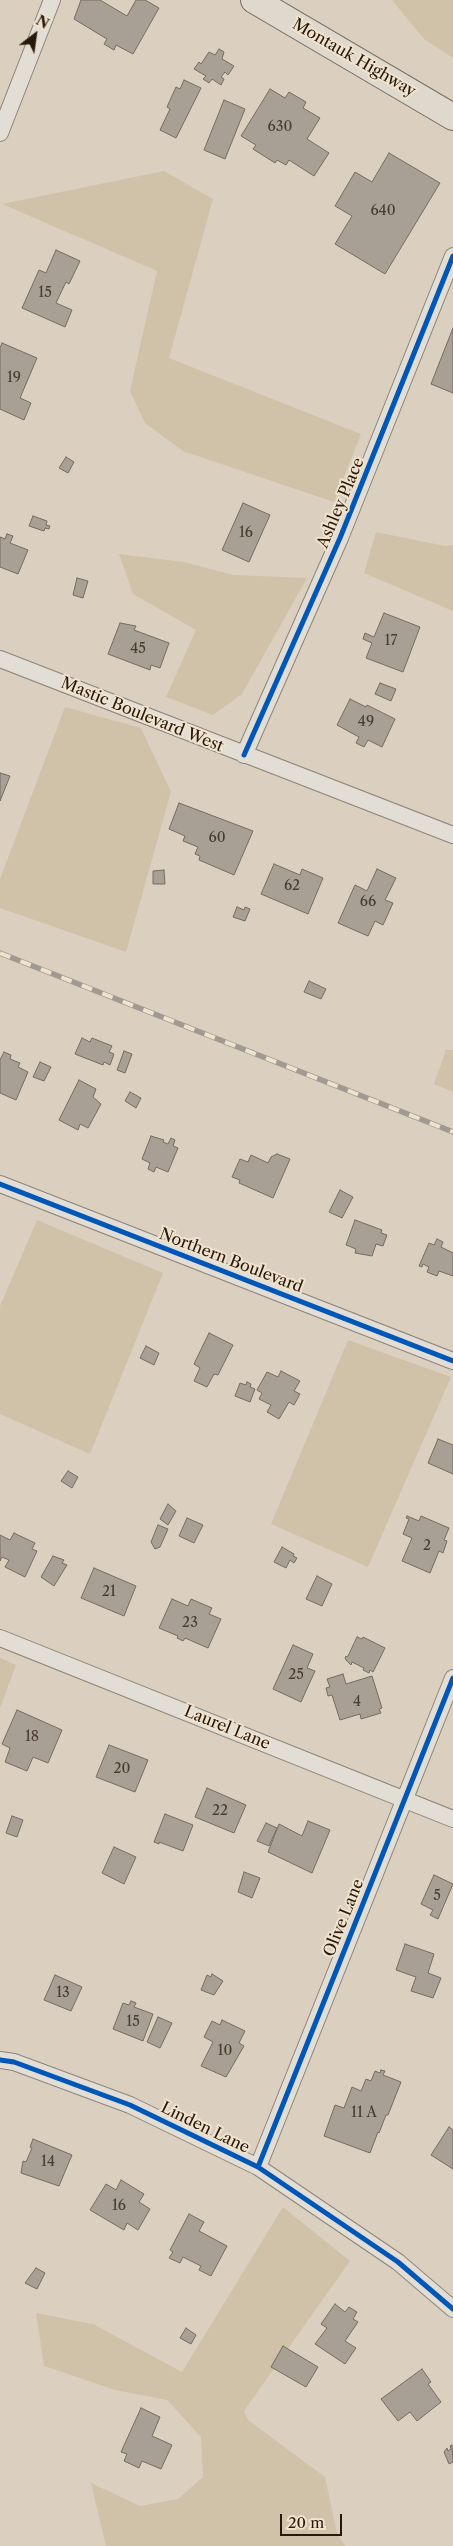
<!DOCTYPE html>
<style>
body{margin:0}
#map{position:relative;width:453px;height:2546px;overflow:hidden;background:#dbd0bf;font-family:"Libre Caslon Text",serif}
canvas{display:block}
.north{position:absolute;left:10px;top:10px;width:50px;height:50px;-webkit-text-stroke:4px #efe3ce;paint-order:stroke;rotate:30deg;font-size:14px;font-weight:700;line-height:20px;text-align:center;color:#29190c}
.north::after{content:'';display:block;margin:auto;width:18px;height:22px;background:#29190c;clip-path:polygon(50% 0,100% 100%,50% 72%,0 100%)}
.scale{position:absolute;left:280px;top:2514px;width:62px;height:22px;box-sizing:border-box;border:2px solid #29190c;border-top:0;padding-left:6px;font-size:15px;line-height:18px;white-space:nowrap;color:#29190c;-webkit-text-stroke:4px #efe3ce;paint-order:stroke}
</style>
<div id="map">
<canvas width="453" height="2546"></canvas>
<div class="north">N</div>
<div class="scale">20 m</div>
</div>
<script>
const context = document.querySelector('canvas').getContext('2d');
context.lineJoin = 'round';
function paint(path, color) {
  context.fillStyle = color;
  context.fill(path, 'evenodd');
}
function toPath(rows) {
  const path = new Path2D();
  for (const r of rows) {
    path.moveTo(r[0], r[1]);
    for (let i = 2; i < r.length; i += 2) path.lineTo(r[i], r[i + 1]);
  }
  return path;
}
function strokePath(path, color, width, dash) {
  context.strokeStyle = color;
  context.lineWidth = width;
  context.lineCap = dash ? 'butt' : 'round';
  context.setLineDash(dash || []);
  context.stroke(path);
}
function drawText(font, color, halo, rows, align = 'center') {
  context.font = font + ' "Libre Caslon Text",serif';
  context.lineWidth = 4;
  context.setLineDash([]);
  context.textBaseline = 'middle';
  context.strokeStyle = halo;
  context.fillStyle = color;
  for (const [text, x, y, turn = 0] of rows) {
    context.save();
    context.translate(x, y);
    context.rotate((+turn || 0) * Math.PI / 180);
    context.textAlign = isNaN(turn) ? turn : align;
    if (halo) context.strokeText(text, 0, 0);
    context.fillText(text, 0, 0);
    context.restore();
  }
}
const green = toPath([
 [392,0,453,0,453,58,424,39],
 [164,171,213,199,169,358,361,434,334,502,183,451,145,423,130,391,157,271,2,204],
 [376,532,445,546,453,545,453,611,364,573],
 [119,554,184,562,233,575,307,578,242,694,213,715,166,697,196,630,133,594],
 [65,707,141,728,171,792,126,952,0,908,0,879],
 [446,1050,453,1050,453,1092,434,1084],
 [37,1220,163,1273,90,1454,0,1414,0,1306],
 [348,1340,451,1377,368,1567,271,1524],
 [0,1658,16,1665,0,1708],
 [283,2207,350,2261,244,2411,248,2420,325,2477,337,2533,345,2546,106,2546,91,2483,140,2506,178,2499,203,2477,201,2437,167,2400,115,2390,44,2366,36,2313,93,2324,182,2372]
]);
const building = toPath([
 [81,0,100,0,127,16,136,0,145,0,159,8,133,54,116,45,114,50,104,44,107,39,74,19,81,0],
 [219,49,224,52,222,59,234,66,228,75,225,72,221,77,224,79,221,85,212,79,209,83,203,79,206,76,194,69,199,62,201,64,209,52,215,55,219,49],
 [184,80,201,88,176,138,160,130,170,109,167,107,176,87,180,89,184,80],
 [270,89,285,98,289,92,306,102,303,108,320,118,307,139,329,153,314,176,289,160,286,165,277,160,275,163,253,149,256,145,241,136,270,89],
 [224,100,245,109,225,159,204,150,224,100],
 [389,153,440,183,385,274,335,244,352,216,335,206,355,172,372,182,389,153],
 [56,250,80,261,69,284,66,282,56,303,72,310,65,327,22,308,39,270,46,273,56,250],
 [453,328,453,393,431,384,453,328],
 [2,343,37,358,20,398,31,403,24,420,0,409,0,348,2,343],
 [66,457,74,462,68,473,59,468,66,457],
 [243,503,270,515,249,562,222,550,243,503],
 [33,516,47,521,46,525,50,526,49,529,45,528,44,531,29,526,33,516],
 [7,534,13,536,10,543,28,550,18,574,0,567,0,537,5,539,7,534],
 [77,578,88,581,83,598,73,595,77,578],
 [384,613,420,627,403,672,366,658,372,643,363,639,365,633,374,637,384,613],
 [120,623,136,626,134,630,169,643,160,668,151,665,150,670,108,654,120,623],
 [380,683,396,689,391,701,375,694,380,683],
 [350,699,366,707,367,705,395,719,382,747,368,740,364,747,356,743,359,737,337,725,350,699],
 [0,773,10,776,0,801,0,773],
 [179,803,253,831,234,875,199,860,200,856,195,854,198,847,183,841,185,836,169,829,179,803],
 [274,864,300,875,302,869,323,878,308,914,261,894,274,864],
 [377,869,396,878,385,900,393,903,383,925,375,921,368,936,338,923,355,885,367,891,377,869],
 [164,870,165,884,153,884,153,871,164,870],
 [237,907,244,910,245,907,250,909,245,921,233,917,237,907],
 [309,981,326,989,321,999,304,992,309,981],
 [82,1038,90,1042,92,1038,112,1046,109,1052,114,1054,110,1065,104,1062,103,1065,75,1054,82,1038],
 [124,1051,132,1054,125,1073,117,1070,124,1051],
 [4,1052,11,1055,10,1059,20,1063,18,1067,28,1072,16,1100,0,1093,0,1060,4,1052],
 [40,1062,51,1067,44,1081,33,1077,40,1062],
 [79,1080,96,1089,93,1097,101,1104,88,1128,80,1124,78,1130,59,1120,79,1080],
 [130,1092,141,1098,136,1108,125,1101,130,1092],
 [151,1136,164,1140,163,1142,168,1144,171,1138,175,1140,173,1146,178,1148,168,1172,156,1167,154,1172,148,1169,150,1163,142,1159,151,1136],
 [277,1154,290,1159,273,1198,239,1183,240,1180,232,1177,240,1159,248,1162,251,1155,268,1163,271,1157,277,1154],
 [340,1190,353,1197,342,1218,329,1212,340,1190],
 [355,1220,382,1230,381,1233,387,1235,383,1246,376,1244,372,1256,355,1253,356,1249,346,1245,355,1220],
 [437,1239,443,1242,441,1247,453,1253,453,1276,439,1271,437,1276,427,1272,429,1267,423,1264,422,1267,419,1266,429,1243,434,1245,437,1239],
 [209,1333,233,1345,218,1375,214,1374,207,1387,194,1381,200,1368,194,1364,209,1333],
 [146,1346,159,1353,154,1365,140,1358,146,1346],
 [281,1371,300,1381,294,1391,300,1394,294,1405,289,1402,279,1419,267,1412,271,1405,259,1399,262,1393,257,1390,267,1372,278,1377,281,1371],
 [247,1382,251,1384,250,1387,255,1389,250,1402,235,1396,240,1383,246,1385,247,1382],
 [438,1439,453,1445,453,1474,428,1463,438,1439],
 [68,1471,78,1477,72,1488,61,1481,68,1471],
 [168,1504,176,1511,168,1525,160,1519,168,1504],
 [407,1516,419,1521,421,1516,449,1528,444,1540,447,1541,443,1553,439,1551,430,1573,402,1561,412,1538,403,1534,409,1519,406,1518,407,1516],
 [187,1518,203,1525,194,1543,179,1536,187,1518],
 [158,1525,168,1529,160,1547,155,1549,151,1542,158,1525],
 [14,1533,35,1543,32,1549,37,1551,25,1577,5,1567,9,1560,2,1557,0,1561,0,1535,10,1540,14,1533],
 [282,1547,294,1554,293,1556,297,1558,294,1563,290,1560,286,1568,274,1562,282,1547],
 [53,1556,64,1560,62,1563,67,1565,54,1586,41,1577,53,1556],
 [94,1568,136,1586,124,1616,81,1598,94,1568],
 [317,1576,332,1584,322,1606,306,1599,317,1576],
 [172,1599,188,1606,191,1599,212,1608,209,1614,221,1619,208,1648,185,1638,183,1641,177,1638,178,1636,159,1628,172,1599],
 [357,1637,362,1639,363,1637,385,1648,373,1672,370,1670,369,1673,363,1670,364,1668,352,1662,351,1665,346,1660,345,1657,348,1656,357,1637],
 [293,1645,313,1654,307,1668,315,1671,301,1702,273,1689,293,1645],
 [343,1674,346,1684,372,1676,382,1708,379,1709,381,1713,361,1719,360,1714,340,1720,332,1695,328,1696,326,1688,330,1687,327,1679,343,1674],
 [17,1710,62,1730,48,1763,33,1757,27,1771,5,1762,10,1748,2,1744,17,1710],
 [109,1745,148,1760,135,1792,96,1777,109,1745],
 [207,1788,246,1805,234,1833,195,1817,207,1788],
 [165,1814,193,1825,183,1851,159,1842,159,1844,154,1842,165,1814],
 [12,1816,23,1820,17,1837,6,1833,12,1816],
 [308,1821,330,1830,312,1873,268,1852,279,1824,302,1836,308,1821],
 [266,1823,277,1828,269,1846,257,1841,266,1823],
 [114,1847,136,1857,124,1884,102,1873,114,1847],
 [244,1872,260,1878,252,1898,238,1892,244,1872],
 [434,1875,453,1884,438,1919,430,1915,433,1910,421,1904,434,1875],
 [405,1944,434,1954,428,1973,441,1978,433,1998,411,1991,416,1977,396,1970,405,1944],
 [212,1974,223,1981,214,1995,201,1990,207,1975,211,1977,212,1974],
 [55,1975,82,1987,71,2011,44,2000,55,1975],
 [131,2001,136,2003,134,2007,153,2014,143,2041,113,2029,123,2003,129,2005,131,2001],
 [158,2017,172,2023,160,2048,147,2042,158,2017],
 [222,2020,245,2031,239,2043,244,2046,226,2077,201,2066,213,2042,204,2037,212,2021,220,2025,222,2020],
 [381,2070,385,2071,383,2075,401,2082,388,2115,386,2115,379,2133,378,2132,370,2153,324,2136,335,2105,344,2108,352,2087,361,2091,366,2079,371,2081,375,2071,380,2073,381,2070],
 [449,2127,453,2130,453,2169,431,2155,449,2127],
 [33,2139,72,2155,59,2186,21,2173,23,2161,26,2162,32,2148,30,2147,33,2139],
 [121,2180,144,2194,139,2202,150,2209,138,2230,127,2223,124,2230,90,2210,106,2184,116,2190,121,2180],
 [189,2214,204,2222,199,2231,227,2246,211,2276,199,2270,201,2266,183,2257,180,2263,169,2258,173,2252,170,2250,189,2214],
 [36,2268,45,2273,37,2289,25,2283,36,2268],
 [335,2304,345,2312,349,2307,357,2312,353,2319,358,2322,345,2341,356,2348,345,2364,315,2344,327,2328,321,2324,335,2304],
 [186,2328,196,2335,191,2344,180,2338,186,2328],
 [283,2346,318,2367,306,2387,271,2367,283,2346],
 [422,2369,431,2382,428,2384,441,2402,417,2421,410,2412,398,2421,381,2399,422,2369],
 [141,2408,160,2417,152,2436,172,2445,161,2469,142,2461,139,2468,124,2461,127,2454,121,2452,141,2408],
 [452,2445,453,2462,449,2464,444,2452,447,2448,448,2451,451,2449,450,2446,452,2445]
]);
const minor = toPath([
 [0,133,52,0],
 [0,659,453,835],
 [244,755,340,538,453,256],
 [0,1184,453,1361],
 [0,1638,453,1819],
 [0,2060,14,2062,130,2105,258,2167,398,2262,453,2309],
 [258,2167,453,1678]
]);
const primary = toPath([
 [254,0,453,117]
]);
const rail = toPath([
 [0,953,453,1132]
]);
const cycleway = toPath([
 [244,755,340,538,453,256],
 [0,1184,453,1361],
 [0,2060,14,2062,130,2105,258,2167,398,2262,453,2309],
 [258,2167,453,1678]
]);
const numberNames = [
 ["630",280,127],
 ["640",383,211],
 ["15",45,293],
 ["19",14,378],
 ["16",246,533],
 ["17",391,641],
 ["45",138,649],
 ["49",366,722],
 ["60",217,838],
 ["62",292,886],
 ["66",368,902],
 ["2",427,1546],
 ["21",109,1592],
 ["23",190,1623],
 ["25",296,1675],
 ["4",357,1702],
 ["18",32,1737],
 ["20",122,1769],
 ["22",220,1811],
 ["5",437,1896],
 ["13",63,1993],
 ["15",133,2022],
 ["10",225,2051],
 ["11 A",364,2113],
 ["14",48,2162],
 ["16",119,2206]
];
const streetNames = [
 ["Montauk Highway",354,58,30],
 ["Ashley Place",341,503,-67],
 ["Mastic Boulevard West",142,715,22],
 ["Northern Boulevard",231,1261,21],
 ["Laurel Lane",227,1728,22],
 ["Olive Lane",344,1918,-68],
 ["Linden Lane",205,2128,26]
];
paint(green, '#d0c1a9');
paint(building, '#a8a094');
strokePath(building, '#746c62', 1);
strokePath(minor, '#8d857a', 18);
strokePath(primary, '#746c62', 28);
strokePath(minor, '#e3ded5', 16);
strokePath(primary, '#ded8cd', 26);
strokePath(rail, '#a09a92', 5.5);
strokePath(rail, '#efe3ce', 4, [11]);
strokePath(cycleway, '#0057b8', 5);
drawText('14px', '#493b2e', null, numberNames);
drawText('16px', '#29190c', '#efe3ce', streetNames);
</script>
